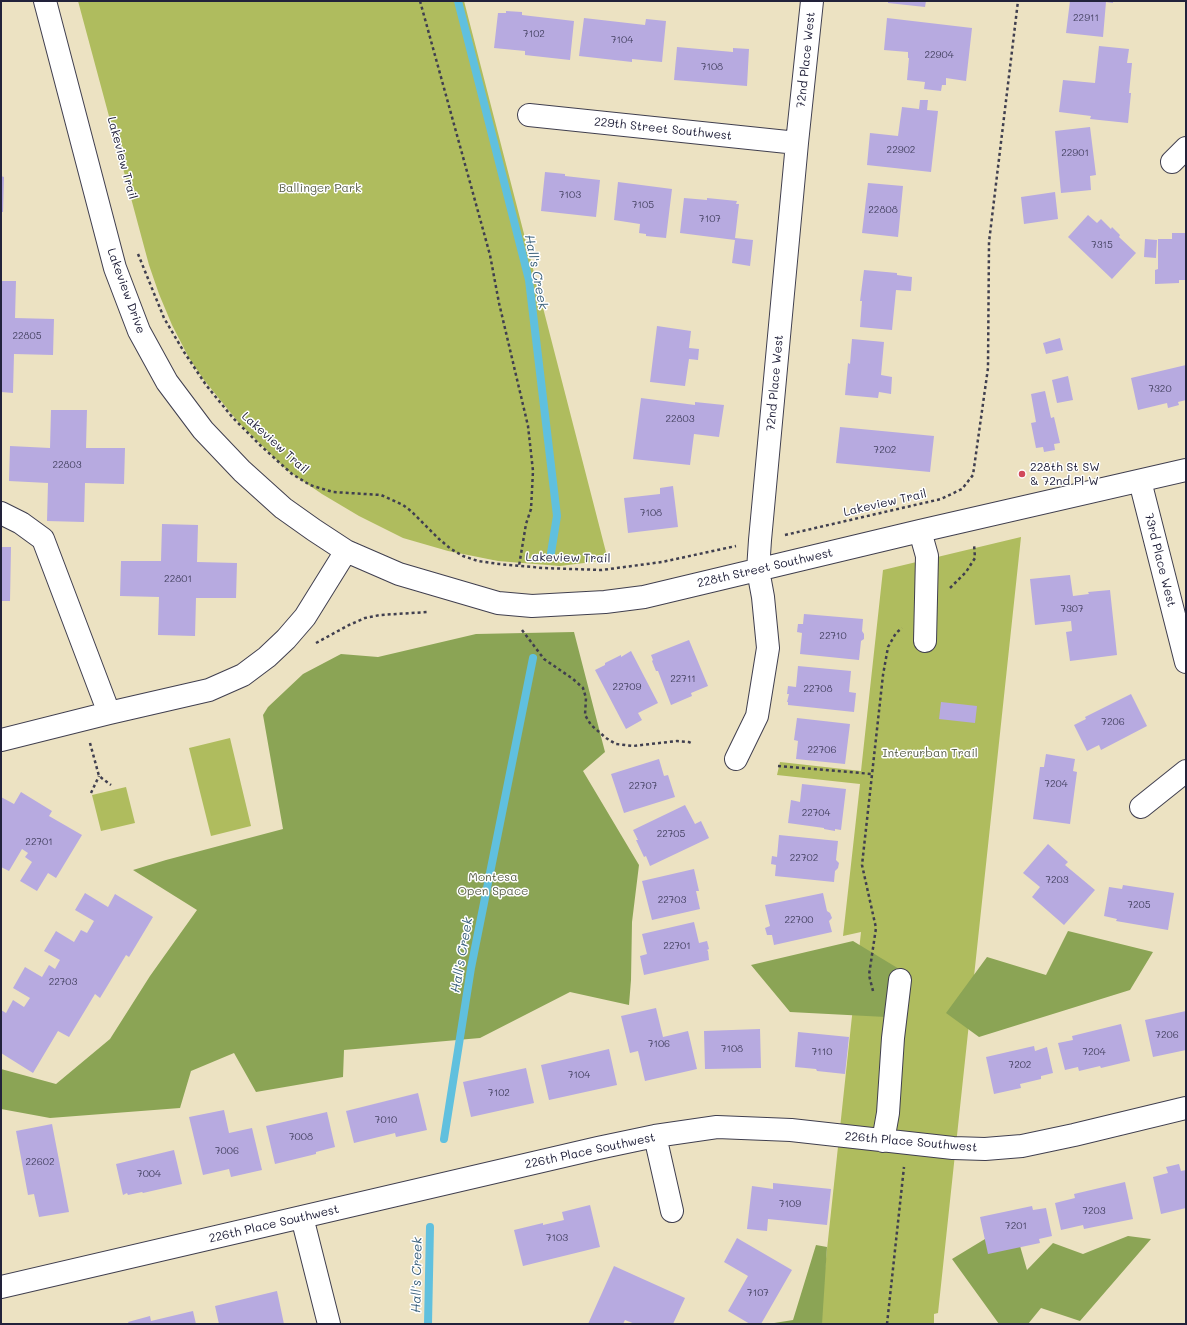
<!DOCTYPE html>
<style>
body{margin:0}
#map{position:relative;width:1187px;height:1325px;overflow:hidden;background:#ece2c2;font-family:Mali,sans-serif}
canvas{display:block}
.frame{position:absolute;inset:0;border:2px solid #22223b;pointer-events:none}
</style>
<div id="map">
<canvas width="1187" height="1325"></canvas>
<div class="frame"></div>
</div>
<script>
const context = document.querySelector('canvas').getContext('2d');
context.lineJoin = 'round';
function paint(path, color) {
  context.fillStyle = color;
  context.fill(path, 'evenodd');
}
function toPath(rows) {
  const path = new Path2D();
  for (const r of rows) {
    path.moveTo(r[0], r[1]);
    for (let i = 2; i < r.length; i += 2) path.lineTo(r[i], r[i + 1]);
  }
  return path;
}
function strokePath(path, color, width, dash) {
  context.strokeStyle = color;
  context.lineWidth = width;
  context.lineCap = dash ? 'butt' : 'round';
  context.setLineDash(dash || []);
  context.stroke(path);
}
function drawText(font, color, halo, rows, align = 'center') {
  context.font = font + ' Mali,sans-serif';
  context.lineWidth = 3;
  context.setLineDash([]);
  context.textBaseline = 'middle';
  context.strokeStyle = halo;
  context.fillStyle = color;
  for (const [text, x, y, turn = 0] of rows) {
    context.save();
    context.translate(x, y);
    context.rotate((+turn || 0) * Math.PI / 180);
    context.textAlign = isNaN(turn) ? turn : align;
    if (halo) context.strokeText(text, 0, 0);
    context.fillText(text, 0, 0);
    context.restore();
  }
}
const green = toPath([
 [78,1,464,1,608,560,560,566,498,561,448,551,403,538,359,516,322,494,287,470,239,423,204,380,189,358,172,325,159,294,149,265],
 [1021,537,938,1313,934,1314,934,1324,819,1324,861,932,843,936,860,784,777,775,780,762,861,771,883,570],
 [230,738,251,826,211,836,189,748],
 [126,787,135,823,101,831,92,795]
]);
const forest = toPath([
 [574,632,605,752,583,771,639,865,632,922,631,980,629,1005,570,992,480,1038,344,1050,343,1077,256,1092,234,1053,191,1071,180,1108,50,1118,1,1109,1,1069,56,1084,110,1039,150,976,197,910,133,870,166,860,283,829,263,715,268,707,303,674,341,654,378,657,476,634],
 [1068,931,1153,952,1130,990,979,1037,946,1013,987,957,1046,975],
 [853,941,909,975,905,1018,790,1012,751,965],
 [1013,1222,1027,1270,1053,1243,1083,1254,1128,1236,1151,1239,1080,1321,1041,1308,1028,1324,999,1324,952,1259],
 [816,1245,827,1247,822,1324,768,1324,793,1320]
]);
const stream = toPath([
 [458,1,529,280,557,516,551,553],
 [444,1139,471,968,533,658],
 [428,1324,430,1227]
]);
const building = toPath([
 [888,1,926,1,925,7,888,3],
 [1070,1,1113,1,1113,3,1106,2,1103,37,1066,33],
 [506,11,522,12,522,15,574,21,570,60,525,55,525,51,494,48,498,13,506,13],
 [584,18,645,25,646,19,666,21,662,62,632,59,632,62,579,56],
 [887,18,972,28,966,81,946,78,946,85,942,85,941,91,924,89,925,82,907,80,909,58,908,58,908,52,884,50],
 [1099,46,1129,49,1127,63,1132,63,1129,93,1131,93,1128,123,1090,119,1091,116,1059,112,1063,80,1095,83],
 [677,47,733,52,733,48,749,49,747,86,674,80],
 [920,100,928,100,927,110,938,111,931,172,867,165,870,133,898,136,902,107,919,109],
 [1090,127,1096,175,1090,176,1091,190,1061,193,1055,131],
 [545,172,565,174,565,176,600,180,596,217,541,211],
 [1,176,4,177,3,212,1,212],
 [618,182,672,189,666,238,646,236,646,234,639,233,640,224,614,220],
 [868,183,903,186,898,237,862,233],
 [1055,192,1058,219,1024,224,1021,197],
 [684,198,707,200,707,198,737,201,736,204,739,204,735,238,753,240,750,266,732,263,735,240,680,233],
 [1088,215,1097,223,1101,219,1111,229,1112,227,1120,235,1119,237,1136,253,1112,279,1068,237],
 [1172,233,1186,233,1186,280,1179,280,1179,283,1155,284,1155,270,1158,269,1158,239,1172,239],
 [1145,239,1157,240,1156,258,1144,257],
 [864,270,897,273,897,275,912,277,911,291,896,290,892,330,860,327,862,301,860,301],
 [1,281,16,281,15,318,54,319,53,355,14,354,13,393,1,392],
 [657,326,691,331,689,348,699,349,698,360,689,359,685,386,650,382],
 [1060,338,1063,350,1046,354,1043,343],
 [852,339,884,342,881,375,892,377,891,394,879,392,878,398,845,395,848,363,850,364],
 [1186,365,1186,400,1178,402,1179,405,1168,408,1167,403,1138,410,1131,378],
 [1068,376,1073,400,1057,403,1052,380],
 [1045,391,1051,418,1054,417,1060,443,1054,444,1055,450,1044,452,1043,447,1036,448,1031,423,1036,422,1031,394],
 [641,398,695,405,695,402,724,405,719,437,694,434,690,465,633,459],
 [51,410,87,410,86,448,125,448,124,484,85,483,84,522,47,521,48,483,9,481,10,446,50,448],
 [840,427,934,436,930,472,836,463],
 [673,486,678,527,628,533,624,498,660,494,660,488],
 [162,524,198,525,197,562,237,563,236,598,196,598,195,636,158,635,159,597,120,596,121,561,161,561],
 [1,547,11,547,10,601,1,601],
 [1070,575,1073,596,1089,594,1088,592,1110,590,1117,655,1070,661,1066,632,1072,631,1071,621,1035,625,1030,579],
 [804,614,863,619,862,631,864,634,864,639,861,641,859,660,800,654,802,633,797,632,798,624,803,624],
 [689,640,708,686,691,693,692,696,671,705,658,671,656,671,652,661,653,660,651,655],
 [631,651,658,703,638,713,642,720,626,729,595,670,605,665,605,663,621,655,621,657],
 [798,666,851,671,849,692,856,693,854,712,788,705,788,702,787,702,789,694,787,694,788,686,796,687],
 [1131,694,1147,726,1101,750,1099,745,1087,751,1074,725,1086,719,1085,717],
 [941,702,977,706,975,723,939,719],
 [797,718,850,724,845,764,796,759,798,741,794,740],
 [1046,754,1075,759,1073,771,1077,772,1070,824,1033,819,1040,767,1044,767],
 [659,759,664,776,668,775,675,797,624,813,611,774],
 [802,784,846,789,841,830,835,829,835,831,824,829,824,828,788,823,791,800,800,802],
 [21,792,52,811,49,816,82,835,56,878,48,873,37,891,20,881,32,862,25,857,28,853,22,849,9,871,1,867,1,797,14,804],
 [685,805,695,824,701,821,709,838,650,866,646,856,644,857,636,840,638,840,633,830],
 [779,835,838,841,836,860,839,863,838,868,835,871,834,882,775,876,776,865,771,864,772,856,777,857],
 [1048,844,1068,862,1065,865,1095,890,1064,925,1032,897,1040,887,1023,873],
 [694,869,699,891,696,891,700,909,652,920,642,881],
 [1123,885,1174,893,1168,930,1116,921,1117,919,1104,916,1109,887,1122,889],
 [85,893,108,907,115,894,153,917,129,957,126,955,100,998,95,994,69,1037,58,1031,33,1073,1,1053,1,1010,6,1013,13,1000,24,1007,30,998,13,988,25,967,42,977,49,965,55,969,60,960,44,951,56,931,74,942,81,930,87,933,94,921,75,910],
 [823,893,827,911,830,913,832,918,829,921,832,932,774,945,772,935,767,935,765,928,770,926,765,905],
 [694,922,699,943,707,941,709,949,707,950,708,951,709,960,644,975,640,956,647,954,642,934],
 [656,1008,663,1037,688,1031,697,1069,645,1081,638,1051,630,1053,621,1016],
 [1186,1011,1186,1050,1153,1057,1145,1020],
 [1121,1024,1130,1061,1101,1068,1100,1066,1079,1071,1078,1067,1065,1070,1058,1043,1073,1040,1072,1036],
 [760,1029,761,1068,705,1069,704,1031],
 [798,1032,849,1037,845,1074,817,1071,816,1069,795,1067],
 [1034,1046,1035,1051,1047,1047,1053,1073,1041,1076,1041,1079,1020,1084,1021,1088,994,1094,986,1057],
 [609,1049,617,1085,549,1100,541,1065],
 [526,1068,534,1103,471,1117,463,1082],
 [418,1093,427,1130,396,1137,395,1133,354,1143,346,1111],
 [224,1110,229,1133,252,1128,262,1170,231,1177,229,1169,203,1175,189,1117],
 [327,1112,335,1147,316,1152,316,1154,275,1164,266,1126],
 [52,1124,69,1212,39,1217,34,1194,28,1195,16,1131],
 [174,1150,182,1184,143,1193,142,1192,128,1195,127,1193,123,1195,116,1164],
 [1179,1164,1181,1171,1186,1170,1186,1208,1161,1214,1153,1177,1168,1173,1166,1167],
 [1125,1182,1133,1219,1084,1229,1083,1225,1061,1230,1055,1203,1075,1198,1074,1194],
 [773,1183,831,1189,827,1225,768,1219,767,1231,747,1229,752,1186,773,1189],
 [590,1205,600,1247,523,1266,514,1230,543,1223,543,1225,564,1220,562,1212],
 [1032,1206,1033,1210,1046,1208,1052,1236,1039,1239,1040,1243,988,1254,980,1217],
 [737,1238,792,1270,761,1324,750,1324,728,1311,748,1276,724,1262],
 [614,1266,685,1298,673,1324,635,1324,625,1320,623,1324,588,1324],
 [277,1291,284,1324,219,1324,215,1306],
 [193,1311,196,1324,129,1324,128,1322,150,1316,151,1321]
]);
const path = toPath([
 [420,1,490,255,499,303,528,426,533,471,531,509,526,524,519,566],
 [138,254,164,318,184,352,206,385,233,418,261,446,292,474,310,485,333,492,381,495,403,505,411,511,439,539,451,549,463,556,478,561,499,564,543,568,602,570,662,562,736,546],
 [785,535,941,499,962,489,973,475,988,368,989,242,1018,1],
 [950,588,966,572,975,558,974,544],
 [522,630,544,659,573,679,583,688,586,698,585,715,591,725,606,738,616,744,633,746,677,741,689,742,693,744],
 [316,643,349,625,365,618,380,615,428,612],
 [90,743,99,776,111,785],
 [778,766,872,774],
 [91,793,99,776],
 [873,991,869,975,876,928,862,865,883,675,888,647,896,633,902,628],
 [887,1324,904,1167]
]);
const minor = toPath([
 [45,1,115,268,139,331,167,382,203,430,242,471,283,508,314,530,346,551,399,574,498,603,532,606,605,602,644,597,920,531,1186,470],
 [529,115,797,143],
 [1172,162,1186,148],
 [1140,481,1186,662],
 [1,513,21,523,43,539,109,713],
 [920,531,927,556,925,641],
 [1,740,109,713,209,690,243,675,267,657,286,639,305,617,346,551],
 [736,759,757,716,768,648,763,597,758,570,760,540,797,143,812,1],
 [1141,807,1186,771],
 [655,1136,672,1211],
 [883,1141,888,1113,893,1038,900,980],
 [302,1217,329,1324],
 [1,1287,598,1148,655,1136,717,1127,791,1130,953,1148,985,1149,1022,1146,1074,1135,1186,1108]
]);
const markers = [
 [1022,474,4,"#d1495b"]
];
const numberNames = [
 ["22911",1086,18],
 ["7102",534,34],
 ["7104",622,40],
 ["22904",939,55],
 ["7108",712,67],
 ["22902",901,150],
 ["22901",1075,153],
 ["7103",570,195],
 ["7105",643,205],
 ["22808",883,210],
 ["7107",710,219],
 ["7315",1102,245],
 ["22805",27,336],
 ["7320",1160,389],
 ["22803",680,419],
 ["7202",885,450],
 ["22803",67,465],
 ["7108",651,513],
 ["22801",178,579],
 ["7307",1072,609],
 ["22710",833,636],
 ["22711",683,679],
 ["22709",627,687],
 ["22708",818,689],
 ["7206",1113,722],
 ["22706",822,750],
 ["7204",1056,784],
 ["22707",643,786],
 ["22704",816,813],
 ["22705",671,834],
 ["22701",39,842],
 ["22702",804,858],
 ["7203",1057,880],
 ["22703",672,900],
 ["7205",1139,905],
 ["22700",799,920],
 ["22701",677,946],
 ["22703",63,982],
 ["7206",1167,1035],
 ["7106",659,1044],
 ["7108",732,1049],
 ["7110",822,1052],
 ["7204",1094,1052],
 ["7202",1020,1065],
 ["7104",579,1075],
 ["7102",499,1093],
 ["7010",386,1120],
 ["7008",301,1137],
 ["7006",227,1151],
 ["22602",40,1162],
 ["7004",149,1174],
 ["7109",790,1204],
 ["7203",1094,1211],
 ["7201",1016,1226],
 ["7103",557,1238],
 ["7107",758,1293]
];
const streetNames = [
 ["72nd Place West",806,60,-84],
 ["229th Street Southwest",663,129,6],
 ["Lakeview Trail",122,158,75],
 ["Lakeview Drive",126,291,70],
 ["72nd Place West",775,383,-85],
 ["Lakeview Trail",275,443,42],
 ["Lakeview Trail",885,503,-13],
 ["Lakeview Trail",568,558,1],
 ["73rd Place West",1160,560,76],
 ["228th Street Southwest",765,568,-13],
 ["226th Place Southwest",911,1142,5],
 ["226th Place Southwest",590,1151,-12],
 ["226th Place Southwest",274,1224,-13]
];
const parkNames = [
 ["Ballinger Park",320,188],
 ["Interurban Trail",930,753],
 ["Montesa",493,877],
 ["Open Space",493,891]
];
const poiNames = [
 ["228th St SW",1030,467],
 ["& 72nd Pl W",1030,481]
];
const waterNames = [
 ["Hall's Creek",536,272,79],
 ["Hall's Creek",462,955,-80],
 ["Hall's Creek",417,1275,-89]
];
paint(green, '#afbc5e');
paint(forest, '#8ba455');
strokePath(stream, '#60c0de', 8);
paint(building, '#b7aae0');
strokePath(minor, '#403f4f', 24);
strokePath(path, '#403f4f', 2.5, [3, 3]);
strokePath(minor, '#fff', 22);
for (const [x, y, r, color] of markers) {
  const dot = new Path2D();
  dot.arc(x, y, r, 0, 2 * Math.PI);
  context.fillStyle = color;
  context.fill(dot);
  strokePath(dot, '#fff', 1.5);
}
drawText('10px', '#474464', null, numberNames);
drawText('12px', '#22223b', '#fff', streetNames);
drawText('12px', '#5a6049', '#fff', parkNames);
drawText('12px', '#22223b', '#fff', poiNames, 'left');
drawText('italic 13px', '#3b617c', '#fff', waterNames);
</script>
